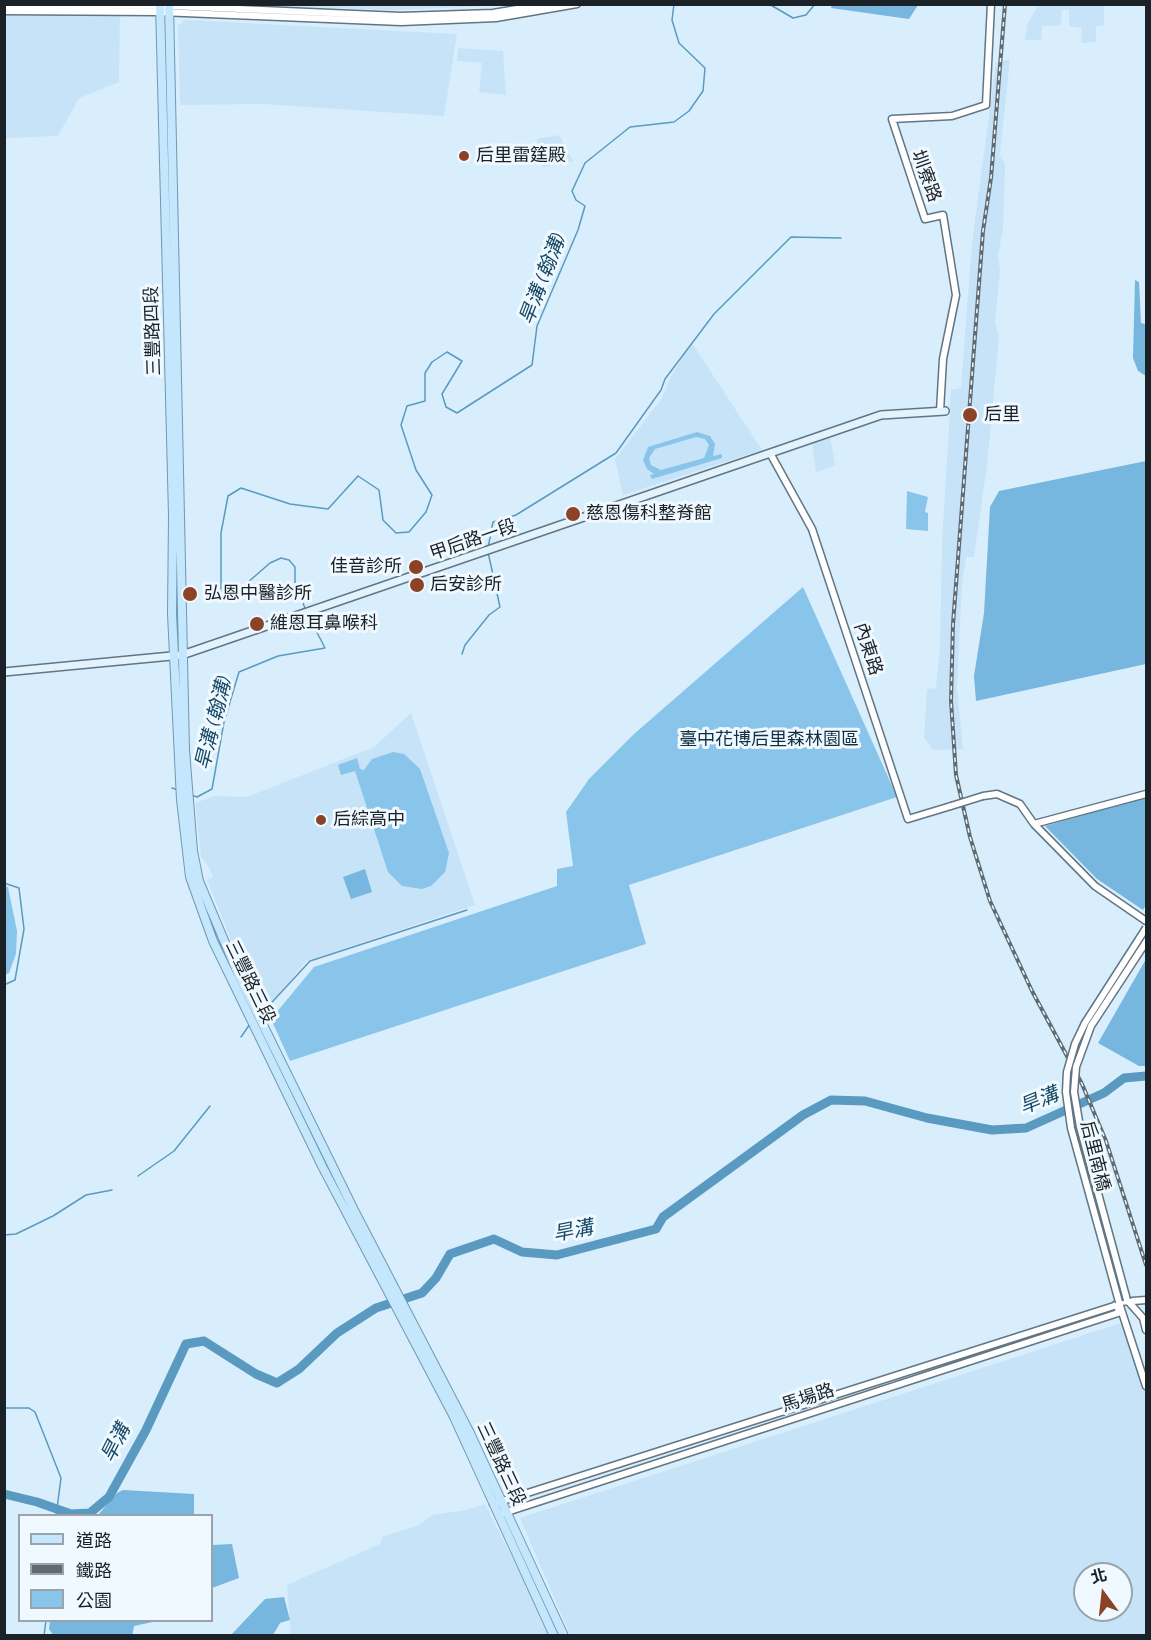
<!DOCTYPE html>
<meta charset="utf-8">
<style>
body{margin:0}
#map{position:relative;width:1151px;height:1640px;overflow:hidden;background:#d8eefc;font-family:Raleway,"Noto Sans TC",sans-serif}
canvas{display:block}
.frame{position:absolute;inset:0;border:6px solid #1a2227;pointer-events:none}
.legend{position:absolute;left:18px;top:1514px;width:195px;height:108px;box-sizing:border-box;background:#f0f9ff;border:2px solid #9aa3a9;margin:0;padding:8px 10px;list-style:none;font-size:18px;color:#1a2227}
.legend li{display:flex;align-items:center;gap:12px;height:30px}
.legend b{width:30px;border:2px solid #9aa3a9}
.north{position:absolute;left:1073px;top:1562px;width:60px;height:60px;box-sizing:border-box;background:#f0f9ff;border:2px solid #9aa3a9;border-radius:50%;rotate:345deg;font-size:16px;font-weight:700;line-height:24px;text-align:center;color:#1a2227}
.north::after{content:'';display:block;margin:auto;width:21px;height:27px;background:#8b4225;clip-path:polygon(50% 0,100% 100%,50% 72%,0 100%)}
</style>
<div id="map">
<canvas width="1151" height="1640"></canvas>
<div class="frame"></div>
<ul class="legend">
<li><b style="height:8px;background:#c5e7fd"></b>道路</li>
<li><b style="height:8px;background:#5e6b73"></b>鐵路</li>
<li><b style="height:16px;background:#89c5eb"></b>公園</li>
</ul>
<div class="north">北</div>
</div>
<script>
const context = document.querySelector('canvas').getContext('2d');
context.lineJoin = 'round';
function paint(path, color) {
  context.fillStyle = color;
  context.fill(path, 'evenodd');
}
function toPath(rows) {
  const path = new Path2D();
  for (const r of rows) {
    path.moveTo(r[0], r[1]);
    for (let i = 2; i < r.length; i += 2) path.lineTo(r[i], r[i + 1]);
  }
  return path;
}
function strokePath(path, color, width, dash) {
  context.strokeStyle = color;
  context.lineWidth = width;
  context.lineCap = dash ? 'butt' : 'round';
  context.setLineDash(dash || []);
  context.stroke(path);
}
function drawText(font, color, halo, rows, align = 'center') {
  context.font = font + ' Raleway,"Noto Sans TC",sans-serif';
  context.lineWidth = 6;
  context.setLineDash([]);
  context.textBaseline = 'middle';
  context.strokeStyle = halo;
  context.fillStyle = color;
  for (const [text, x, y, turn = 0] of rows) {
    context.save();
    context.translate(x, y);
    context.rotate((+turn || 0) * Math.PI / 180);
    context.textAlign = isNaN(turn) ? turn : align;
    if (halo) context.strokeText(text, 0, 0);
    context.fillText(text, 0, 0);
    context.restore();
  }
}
const built = toPath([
 [5,5,120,5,119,82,79,98,58,136,5,138],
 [247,5,511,5,390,10],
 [1038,5,1104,5,1104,25,1096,26,1096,42,1081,43,1082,28,1069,26,1069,10,1062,10,1061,25,1042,26,1041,40,1025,40,1027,25],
 [185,20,457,34,444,116,263,104,180,105,178,26],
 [458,48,503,51,506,95,479,92,482,63,457,61],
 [1010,59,1000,154,1005,164,1003,228,998,256,1000,271,995,322,999,338,987,465,974,557,966,557,962,583,957,688,963,749,933,750,924,738,927,689,936,688,940,648,942,545,951,390,961,388,972,243,996,63],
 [559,135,573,161,543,167,537,139],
 [692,343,762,450,623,495,615,459,662,398,670,378],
 [830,436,835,465,816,472,812,442],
 [411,713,475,905,306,961,268,1007,262,1008,255,992,258,990,249,972,244,972,207,880,213,877,209,867,201,857,195,803,214,796,247,797,374,747],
 [1124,1322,1131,1328,1146,1377,1146,1635,570,1635,520,1518],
 [1085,1574,1121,1574,1121,1610,1085,1610],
 [485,1504,538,1609,549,1635,291,1635,287,1585,380,1544,382,1537,419,1525,432,1515,466,1510]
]);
const green = toPath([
 [697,432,710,436,715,444,713,456,722,454,722,458,652,479,650,475,654,474,647,469,643,460,648,447],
 [696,437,705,439,709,445,704,458,661,470,651,465,649,458,655,449],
 [907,491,928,497,925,512,928,513,928,531,906,529],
 [803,587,897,797,629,885,646,944,290,1061,271,1019,314,967,557,886,557,869,573,866,566,812,589,779,634,734],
 [393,752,404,754,420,769,449,853,445,872,431,886,422,889,402,886,388,872,355,771,341,775,338,765,357,758,360,769,364,770,372,759],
 [5,886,8,887,17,931,16,954,9,973,5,975]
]);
const forest = toPath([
 [832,5,832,4,918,5,909,19,831,8],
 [1135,280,1139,282,1141,323,1146,324,1146,376,1138,371,1133,358],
 [1146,461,1146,664,976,701,974,676,984,613,990,507,999,491],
 [1146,797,1146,905,1143,910,1097,879,1045,826],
 [365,869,372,892,351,899,343,877],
 [1146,959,1146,1066,1139,1066,1098,1043],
 [123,1490,194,1494,194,1515,98,1515,117,1493],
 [232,1544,239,1578,212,1588,212,1545],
 [284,1597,290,1620,280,1623,273,1635,231,1635,265,1599],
 [50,1621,50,1620,157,1621,134,1626,132,1636,53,1635,49,1629]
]);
const stream = toPath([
 [769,4,793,18,806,15,815,4],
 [488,548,493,522,516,515,616,453,661,390,665,379,714,314,791,237,841,238],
 [306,611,295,582,295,567,289,560,281,558,270,563,231,597,221,593,221,533,228,496,241,488,290,504,328,509,358,476,379,490,383,520,396,533,409,532,426,512,432,495,416,470,401,425,407,406,425,401,425,373,432,362,447,352,462,361,442,394,446,407,457,413,532,365,537,326,578,230,585,206,576,200,572,191,585,163,630,127,674,122,689,111,703,91,705,68,679,43,672,20,674,4],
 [462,654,465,645,489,615,500,607,488,552],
 [172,788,178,790],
 [191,795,197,797,212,789,224,722,239,672,278,656,325,648,308,615],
 [4,883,19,888,24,929,15,980,4,985],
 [262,1013,310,961,467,910],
 [241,1037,250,1024],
 [138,1176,174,1151,210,1106],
 [4,1235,16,1234,53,1216,86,1195,112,1190],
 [4,1408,29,1408,35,1412,61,1478,56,1516],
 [44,1636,46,1620]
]);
const river = toPath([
 [4,1494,37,1502,71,1514,90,1513,109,1497,146,1430,186,1344,204,1341,256,1374,277,1383,299,1369,337,1333,376,1308,422,1293,436,1278,450,1254,494,1239,522,1252,557,1255,656,1229,663,1217,803,1115,831,1100,865,1101,927,1118,992,1130,1026,1128,1104,1093,1124,1078,1146,1076]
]);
const tertiary = toPath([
 [4,5,169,6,401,16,493,13,547,4],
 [4,11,160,12,401,22,496,18,577,4],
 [940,411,943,359,956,295,943,215,925,219,892,119,952,116,986,105,991,4],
 [770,453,812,529,908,819,951,806],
 [983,796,997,794,1020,804,1034,824,1095,886,1146,921],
 [1034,824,1146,794],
 [1127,1300,1143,1318,1146,1330],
 [1120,1306,1146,1386],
 [493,1504,1114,1306,1119,1302,1146,1300],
 [504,1513,1118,1313,1119,1302]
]);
const secondary = toPath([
 [4,672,182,655,881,415,945,411]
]);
const primary = toPath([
 [160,4,173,516,172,614,181,800,190,877,213,941,323,1168,454,1417,554,1636],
 [169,4,185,750,193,851,199,881,239,976,354,1210,469,1431,564,1636]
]);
const rail = toPath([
 [1005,4,991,178,983,231,953,624,951,701,956,775,970,837,990,901,1032,991,1082,1084,1106,1141,1146,1265]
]);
const tertiaryBridge = toPath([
 [951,806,983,796],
 [1127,1300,1080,1127,1074,1092,1076,1067,1091,1026,1146,942],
 [1119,1302,1071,1128,1066,1092,1067,1072,1075,1044,1085,1023,1146,928]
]);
const markers = [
 [464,156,6,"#8b4225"],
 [970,415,8,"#8b4225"],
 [573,514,8,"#8b4225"],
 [416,567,8,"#8b4225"],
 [417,585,8,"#8b4225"],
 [190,594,8,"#8b4225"],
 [257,624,8,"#8b4225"],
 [321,820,6,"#8b4225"]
];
const poiNames = [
 ["后里雷筳殿",476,156],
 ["后里",984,415],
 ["慈恩傷科整脊館",586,514],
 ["佳音診所",402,567,"right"],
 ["后安診所",430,585],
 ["弘恩中醫診所",204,594],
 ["維恩耳鼻喉科",270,624],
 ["后綜高中",333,820]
];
const streetNames = [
 ["圳寮路",926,176,70],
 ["三豐路四段",153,331,-92],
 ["甲后路一段",473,540,-19],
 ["內東路",868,649,72],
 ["三豐路三段",250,982,64],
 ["后里南橋",1095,1156,76],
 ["馬場路",808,1398,-18],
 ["三豐路三段",501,1464,65]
];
const parkNames = [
 ["臺中花博后里森林園區",769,740]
];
const waterNames = [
 ["旱溝 (翰溝)",543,279,-69],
 ["旱溝 (翰溝)",214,723,-76],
 ["旱溝",1039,1101,-22],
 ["旱溝",573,1231,-11],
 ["旱溝",116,1443,-63]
];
paint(built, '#c7e3f7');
paint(green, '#89c5eb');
paint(forest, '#76b6df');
strokePath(stream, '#5a9ac1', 1.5);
strokePath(river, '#5a9ac1', 9);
strokePath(tertiary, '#627582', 9);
strokePath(secondary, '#627582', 10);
strokePath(primary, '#7098b1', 10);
strokePath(tertiary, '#fff', 6);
strokePath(secondary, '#e2f3fe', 7);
strokePath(primary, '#c5e7fd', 8);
strokePath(rail, '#5e6b73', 4);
strokePath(rail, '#f0f9ff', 1.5, [4.5]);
strokePath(tertiaryBridge, '#627582', 9, []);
strokePath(tertiaryBridge, '#fff', 6);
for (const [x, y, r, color] of markers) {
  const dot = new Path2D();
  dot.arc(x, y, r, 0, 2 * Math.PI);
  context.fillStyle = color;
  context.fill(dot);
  strokePath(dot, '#f0f9ff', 2);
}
drawText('18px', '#1a2227', '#f0f9ff', poiNames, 'left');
drawText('18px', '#1a2227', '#f0f9ff', streetNames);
drawText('18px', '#133142', '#f0f9ff', parkNames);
drawText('italic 20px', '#154864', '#f0f9ff', waterNames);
</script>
